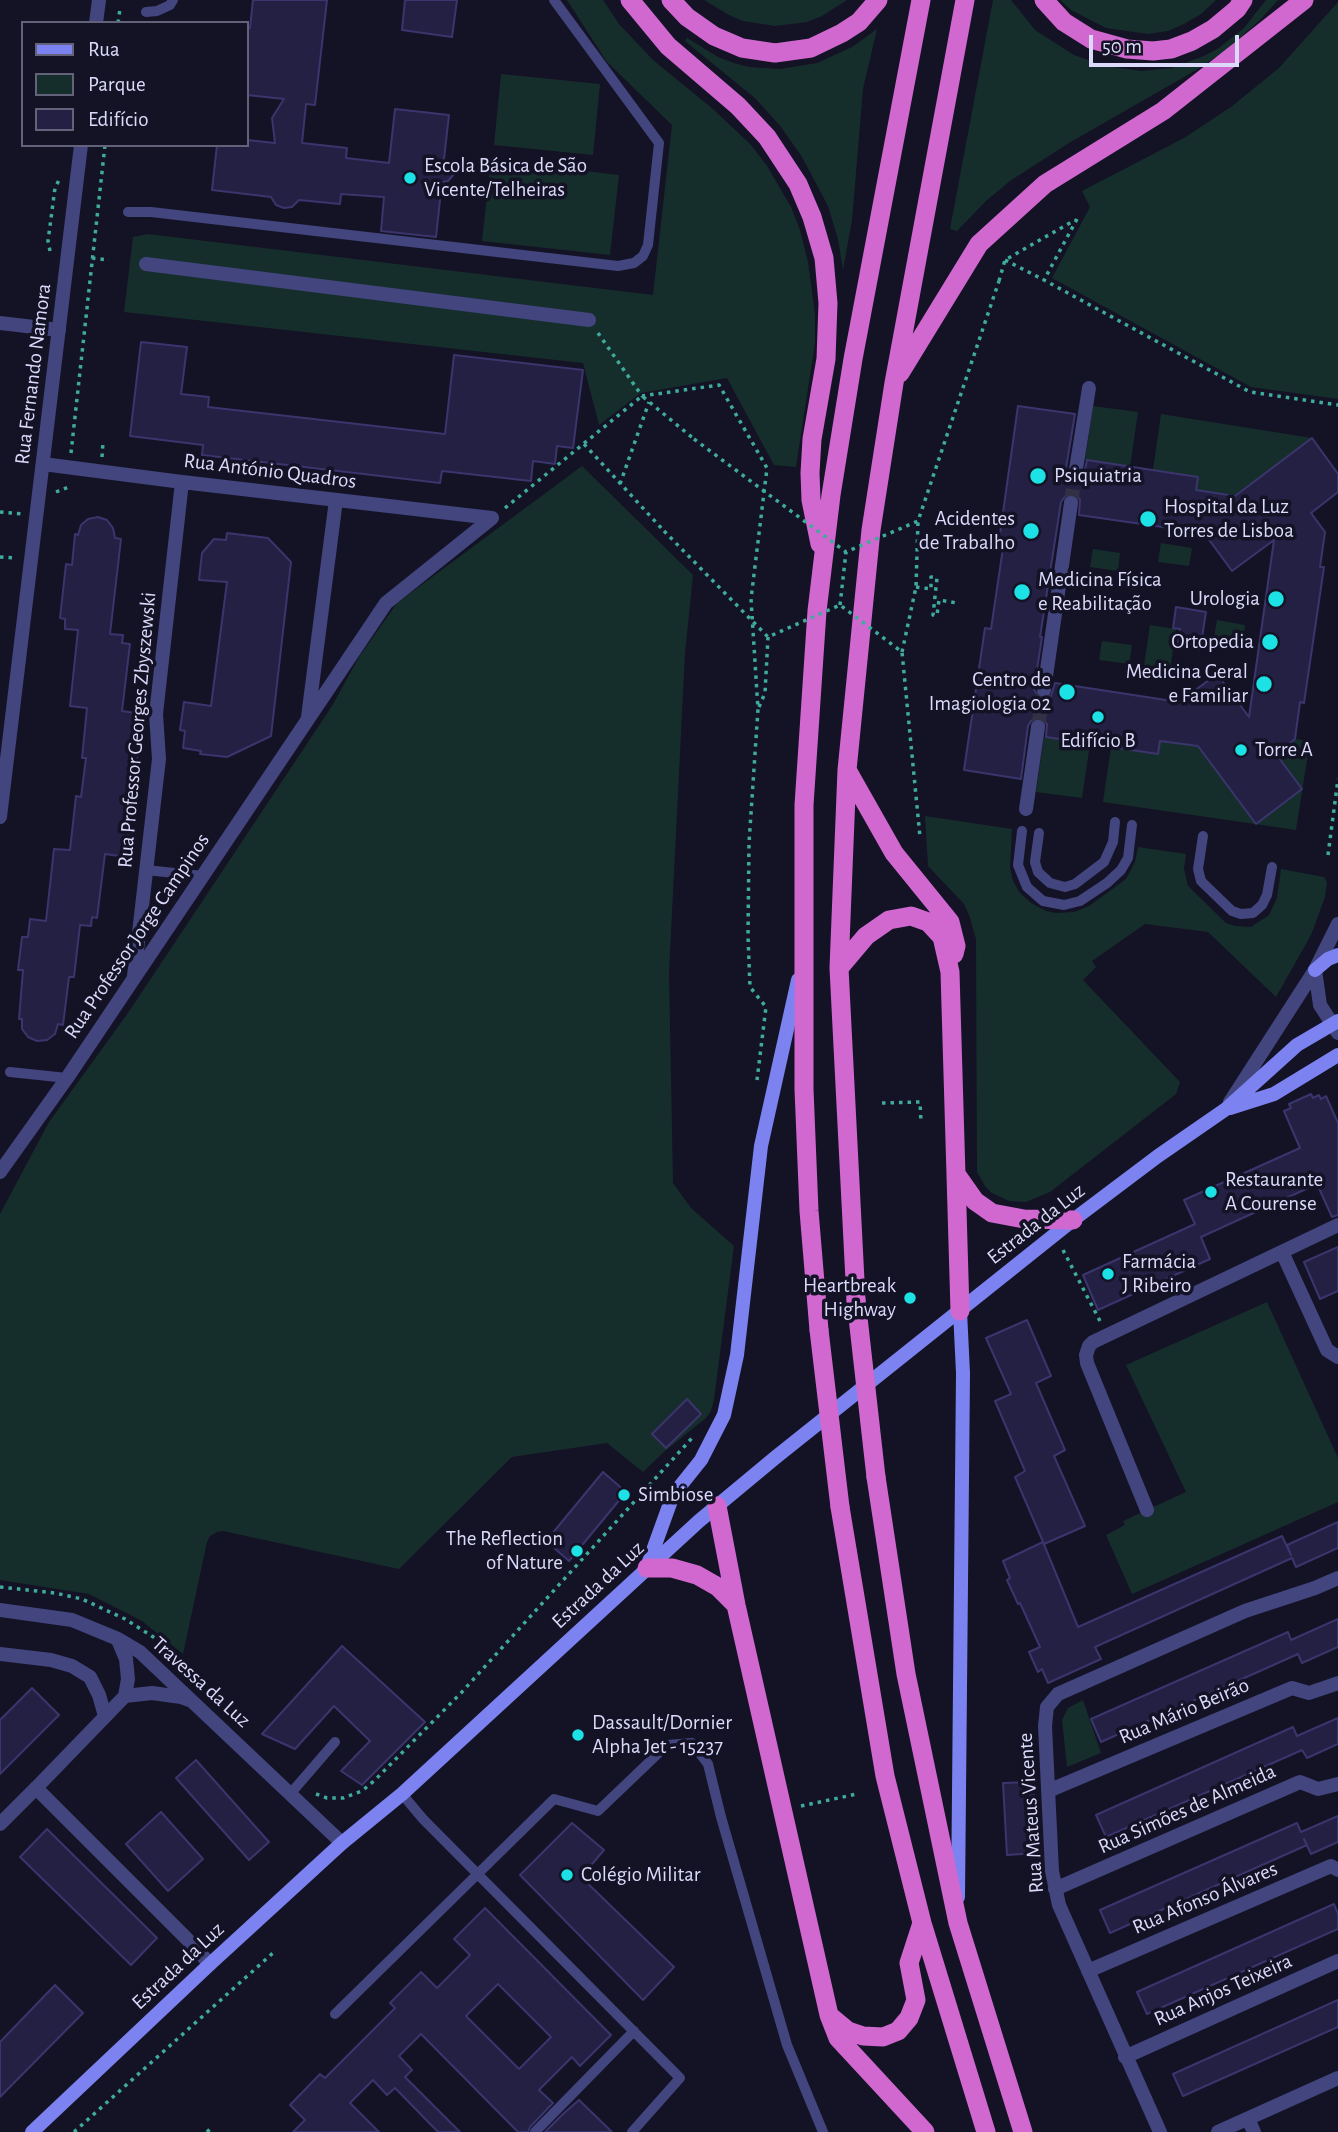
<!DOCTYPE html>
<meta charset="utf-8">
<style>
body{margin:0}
#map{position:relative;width:1338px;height:2132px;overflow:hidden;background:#141225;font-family:"Alegreya Sans",sans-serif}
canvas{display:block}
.legend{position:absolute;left:21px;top:21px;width:228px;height:126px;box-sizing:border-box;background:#141225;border:2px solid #64627b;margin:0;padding:9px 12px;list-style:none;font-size:21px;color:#dbdafb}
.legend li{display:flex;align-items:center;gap:14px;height:35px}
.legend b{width:35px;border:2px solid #64627b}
.scale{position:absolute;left:1089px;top:35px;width:150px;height:32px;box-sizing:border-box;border:4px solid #dbdafb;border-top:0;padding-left:9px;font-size:21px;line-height:24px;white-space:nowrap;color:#dbdafb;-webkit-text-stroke:5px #141225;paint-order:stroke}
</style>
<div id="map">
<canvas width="1338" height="2132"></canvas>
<ul class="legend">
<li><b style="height:9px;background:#7c83f0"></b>Rua</li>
<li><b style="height:19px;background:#162e2b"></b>Parque</li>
<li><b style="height:19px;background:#242043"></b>Edifício</li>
</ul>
<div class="scale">50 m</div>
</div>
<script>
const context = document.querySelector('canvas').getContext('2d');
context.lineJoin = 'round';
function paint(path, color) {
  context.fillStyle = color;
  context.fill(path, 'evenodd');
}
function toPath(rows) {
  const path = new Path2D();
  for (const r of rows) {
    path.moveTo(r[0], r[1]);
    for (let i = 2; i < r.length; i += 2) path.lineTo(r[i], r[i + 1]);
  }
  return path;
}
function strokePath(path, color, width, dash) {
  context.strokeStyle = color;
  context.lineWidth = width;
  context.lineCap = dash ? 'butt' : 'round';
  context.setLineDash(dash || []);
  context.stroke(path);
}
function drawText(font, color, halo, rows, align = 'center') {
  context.font = font + ' "Alegreya Sans",sans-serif';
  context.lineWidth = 7;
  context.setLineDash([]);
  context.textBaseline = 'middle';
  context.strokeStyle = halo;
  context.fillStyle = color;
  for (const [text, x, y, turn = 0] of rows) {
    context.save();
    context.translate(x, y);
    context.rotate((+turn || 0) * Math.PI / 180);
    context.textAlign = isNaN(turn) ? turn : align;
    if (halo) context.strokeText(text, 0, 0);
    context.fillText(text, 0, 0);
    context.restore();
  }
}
const green = toPath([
 [567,0,603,0,619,24,653,60,713,109,751,145,767,166,791,207,800,230,808,262,815,315,815,343,796,467,774,465,727,378,641,393,599,425,583,363,124,312,133,237,148,234,653,295,672,125,607,62],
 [704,0,847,0,822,16,807,22,775,26,743,21,729,15],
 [993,0,1011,0,1035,30,1074,55,1105,66,1141,71,1172,68,1204,56,1219,48,1244,28,1266,0,1278,0,1260,20,1226,50,1198,69,1069,143,1010,181,986,201,957,231,950,229],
 [1060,0,1216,0,1201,14,1184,24,1168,31,1148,34,1106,28,1071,10],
 [1338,2,1338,399,1251,387,1052,278,1090,207,1082,191,1184,138,1231,107,1279,68],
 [877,29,863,89,852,220,843,270,838,239,828,206,802,157,781,127,756,99,685,41,687,38,718,57,734,63,749,67,780,69,817,63,852,47],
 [501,74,600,84,593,155,494,145],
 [491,160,619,175,610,255,482,241],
 [1093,406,1138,412,1130,467,1085,460],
 [1161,414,1312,438,1235,496,1196,490,1198,477,1153,470],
 [582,466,693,575,685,653,669,972,673,1183,691,1208,734,1246,714,1399,711,1411,706,1418,665,1451,643,1472,607,1443,512,1457,399,1569,223,1531,217,1532,210,1536,207,1542,183,1654,142,1621,89,1594,0,1580,0,1214,49,1122,128,1013,332,706,359,657,397,603],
 [1161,543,1192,548,1189,566,1158,562],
 [1093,549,1120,553,1118,571,1090,567],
 [1217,620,1245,625,1243,642,1214,637],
 [1150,625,1176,629,1170,670,1144,666],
 [1102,641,1132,645,1129,664,1099,660],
 [1044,737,1090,744,1082,798,1036,792],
 [1295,739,1310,741,1296,830,1103,802,1111,747,1157,754,1160,741,1198,746,1256,824,1302,789,1276,754],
 [925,816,1012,829,1010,868,1013,881,1020,893,1031,903,1046,911,1056,913,1074,912,1089,906,1126,879,1135,862,1138,847,1186,854,1184,869,1188,886,1226,923,1236,926,1251,927,1269,915,1277,898,1281,869,1324,877,1327,882,1325,897,1311,935,1276,997,1208,932,1145,924,1092,961,1096,967,1083,980,1180,1082,1176,1094,1050,1192,1026,1202,1009,1201,992,1193,985,1186,977,1172,976,939,969,915,964,904,928,866],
 [1267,1302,1338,1458,1338,1502,1132,1594,1106,1535,1125,1525,1123,1521,1186,1492,1126,1365],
 [1083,1700,1101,1753,1067,1767,1062,1720,1068,1708]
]);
const building = toPath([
 [253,0,327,0,315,105,306,104,302,143,347,148,346,158,389,163,395,109,449,115,444,159,453,165,455,173,448,181,442,182,436,237,381,231,384,197,341,194,340,204,299,200,292,207,284,208,276,205,271,197,212,190,217,145,247,145,247,140,275,143,272,118,284,99,247,95,247,29,250,28,253,0],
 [405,0,457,0,452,37,402,30,405,0],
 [141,342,187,347,181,394,209,397,208,407,445,434,454,355,583,370,573,448,557,446,555,464,533,461,531,481,442,471,440,483,202,455,203,445,130,436,141,342],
 [1018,406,1075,414,1066,468,1067,473,1074,478,1084,474,1087,460,1198,477,1196,490,1235,496,1312,438,1338,474,1338,492,1311,513,1325,532,1320,567,1324,567,1304,703,1300,702,1295,739,1276,754,1302,789,1256,824,1198,746,1160,741,1158,754,1046,737,1047,724,1039,717,1031,721,1028,726,1021,779,964,770,985,628,991,629,1003,548,998,548,1018,406],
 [1067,494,1073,494,1080,499,1079,515,1204,533,1232,571,1274,540,1249,717,1217,674,1179,702,1055,683,1051,696,1043,700,1038,697,1034,689,1042,637,1040,637,1061,502,1067,494],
 [98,517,107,520,113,528,115,538,121,539,110,634,123,635,122,643,130,644,122,711,142,714,126,857,105,854,97,918,92,917,91,926,80,925,74,977,69,977,63,1025,58,1024,55,1034,47,1040,37,1041,28,1037,22,1029,22,1019,19,1019,23,970,18,970,22,937,28,937,30,919,46,921,54,849,70,850,76,796,81,797,86,758,82,758,87,708,70,706,78,630,65,629,65,619,60,618,66,564,72,565,75,534,78,535,81,525,88,519,98,517],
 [227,533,268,538,291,562,271,736,227,757,200,754,201,751,183,748,185,731,180,730,184,702,211,706,227,582,199,580,202,553,214,539,226,540,227,533],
 [1176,607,1206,612,1200,650,1177,647,1180,629,1173,628,1176,607],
 [1311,1094,1313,1098,1319,1095,1321,1099,1326,1096,1338,1123,1338,1215,1332,1217,1317,1184,1201,1237,1210,1259,1098,1310,1083,1275,1195,1224,1184,1200,1300,1148,1284,1111,1291,1108,1289,1104,1311,1094],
 [1338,1247,1338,1291,1320,1299,1304,1262,1338,1247],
 [1027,1320,1051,1376,1036,1383,1065,1450,1054,1456,1085,1526,1044,1544,1015,1477,1025,1471,995,1401,1011,1394,986,1338,1027,1320],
 [687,1399,701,1414,666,1448,652,1434,687,1399],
 [603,1472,626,1492,569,1561,546,1541,603,1472],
 [1338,1522,1338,1548,1296,1567,1292,1558,1095,1647,1101,1659,1048,1683,1042,1669,1038,1672,1029,1652,1040,1647,1020,1603,1018,1604,1007,1580,1010,1578,1003,1561,1043,1542,1078,1627,1282,1536,1291,1555,1287,1545,1338,1522],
 [1338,1619,1338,1647,1302,1663,1298,1654,1101,1742,1091,1719,1288,1632,1291,1640,1338,1619],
 [342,1646,425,1722,362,1785,341,1771,370,1741,334,1706,295,1749,262,1734,342,1646],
 [32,1688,59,1715,0,1774,0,1720,32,1688],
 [1338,1718,1338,1744,1307,1758,1302,1750,1106,1837,1096,1815,1293,1727,1297,1736,1338,1718],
 [196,1760,269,1842,249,1860,176,1778,196,1760],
 [1031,1782,1031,1796,1034,1795,1037,1853,1007,1855,1003,1783,1031,1782],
 [161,1812,203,1859,168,1891,126,1844,161,1812],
 [1338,1816,1338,1842,1311,1854,1304,1839,1307,1845,1110,1933,1100,1910,1297,1823,1301,1832,1338,1816],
 [572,1823,604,1850,581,1877,674,1967,643,2000,520,1875,572,1823],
 [47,1829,157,1938,131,1965,20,1857,47,1829],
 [1334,1904,1338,1914,1338,1929,1147,2014,1137,1992,1334,1904],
 [485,1908,611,2035,580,2066,572,2057,539,2090,553,2103,530,2127,528,2132,518,2132,421,2034,399,2056,412,2070,405,2077,460,2132,438,2132,395,2088,387,2095,373,2080,350,2103,379,2132,293,2132,305,2120,290,2105,320,2074,325,2078,395,2008,390,2003,421,1972,437,1988,470,1955,454,1939,485,1908],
 [498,1984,551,2037,519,2069,466,2016,498,1984],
 [55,1985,83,2013,0,2097,0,2042,55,1985],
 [1338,2000,1338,2027,1183,2096,1173,2074,1338,2000],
 [579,2100,612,2132,545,2132,563,2114,579,2100]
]);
const pedestrianTunnel = toPath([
 [1071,503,1076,469],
 [1038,727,1044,690]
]);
const path = toPath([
 [118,23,120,9],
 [1077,219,1044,280,1250,392,1338,405],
 [50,251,48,241,55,188,59,180],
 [92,258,109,260],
 [1005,260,1044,280],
 [999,281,1005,260,1075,220],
 [598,333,642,396,719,385,767,468,751,599,758,709,749,843,748,936,750,987,766,1007,757,1080],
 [584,444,664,531],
 [71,453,105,145],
 [102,457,103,442],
 [620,484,649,402],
 [56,492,71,486],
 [505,508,642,396,694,439],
 [0,512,22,514],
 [0,557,15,558],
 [916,587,931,589,931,577,937,578,933,615,937,615,939,600,957,603],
 [840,605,846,552],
 [902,652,916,587,918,521],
 [759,707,765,693,768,637],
 [1328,855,1338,779],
 [882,1103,920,1102,921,1122],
 [1063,1250,1100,1321],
 [0,1587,55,1593,82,1599,125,1619,158,1640,225,1706],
 [316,1794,327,1798,343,1798,362,1791,375,1780,461,1693,692,1438],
 [801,1806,857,1794],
 [74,2132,274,1952],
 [207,2132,213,2126]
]);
const service = toPath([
 [146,12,157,11,170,5,173,0],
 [128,212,151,212,618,266,634,263,643,256,648,245,659,143,554,0],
 [1022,831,1018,865,1027,887,1043,901,1064,905,1080,901,1107,883,1121,870,1128,858,1132,825],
 [1039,833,1035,862,1038,872,1050,883,1065,887,1075,884,1104,862,1113,842,1115,822],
 [1203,836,1198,869,1201,881,1232,911,1241,914,1253,913,1262,905,1267,895,1272,867],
 [146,870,203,876],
 [10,1072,67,1078],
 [291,1793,335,1742],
 [402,1794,423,1819,680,2078,632,2132],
 [335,2014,554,1799,598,1811,667,1745,692,1743,708,1764,721,1817,787,2045,823,2132],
 [535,2132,634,2031]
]);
const pedestrian = toPath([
 [1076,469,1089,388],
 [1044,690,1071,503],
 [1026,809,1038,727]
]);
const minor = toPath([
 [146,264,589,320],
 [0,323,59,330],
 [43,464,182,482,492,518],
 [308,717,336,500],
 [1315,970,1320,1005,1338,1033],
 [134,976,159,759,156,714,182,482],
 [1230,1102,1315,970,1338,924],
 [0,1172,67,1078,386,603,492,518],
 [1282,1252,1327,1350,1338,1357],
 [1147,1510,1087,1363,1086,1355,1089,1346,1093,1342,1338,1225],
 [0,1654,51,1660,72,1666,90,1677,99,1695,105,1716],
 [1048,1791,1292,1688,1309,1693,1338,1683],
 [0,1824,36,1788],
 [1055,1889,1300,1782,1318,1789,1338,1784],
 [1088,1971,1331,1866,1338,1870],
 [1125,2057,1338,1961],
 [1248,2119,1254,2132],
 [1160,2132,1059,1905,1052,1871,1045,1726,1047,1707,1058,1694,1245,1611,1315,1588,1338,1578],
 [1218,2132,1338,2078]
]);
const tertiary = toPath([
 [96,23,99,0],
 [0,817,81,145],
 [0,1610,72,1620,118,1639,140,1652,342,1843],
 [118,1640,126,1659,128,1679,125,1696],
 [125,1696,36,1788,186,1938,210,1964],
 [125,1696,152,1693,181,1697,189,1700]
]);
const secondary = toPath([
 [1315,970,1328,959,1338,955],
 [1230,1108,1274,1094,1338,1055],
 [647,1567,673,1495,701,1460,724,1415,737,1355,761,1146,798,980],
 [958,1897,963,1373,960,1311],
 [32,2132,210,1964,342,1843,402,1794,699,1521,776,1457,1073,1220,1158,1156,1226,1109,1297,1045,1338,1021]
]);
const trunk = toPath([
 [630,0,668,46,738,106,767,137,798,184,812,217,824,258,828,303,826,359,812,439,810,473,811,500,820,544],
 [671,0,687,17,714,36,742,48,775,53,811,48,842,33,859,22,878,0],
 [1044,0,1064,22,1091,39,1127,49,1153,51,1171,49,1192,41,1213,29,1237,9,1243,0],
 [900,373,979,244,1045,184,1163,111,1304,0],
 [847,770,894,853,950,922,956,946,954,954],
 [839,968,866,936,889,920,911,916,928,922,942,937,950,972,960,1311],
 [956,1174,975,1201,992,1213,1024,1219,1073,1220],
 [856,1300,839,968,847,770,871,530,894,383,965,0],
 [819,1330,809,1211,804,1089,804,805,817,611,831,495,853,359,921,0],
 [876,1477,906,1674,958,1923,1023,2132],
 [717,1506,736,1605,829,2015,838,2038,925,2132],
 [840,1507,885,1776,922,1923,986,2132],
 [647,1568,672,1568,697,1575,718,1587,736,1605],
 [830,2016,848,2031,863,2036,883,2037,898,2031,909,2018,916,2000,909,1963,922,1923]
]);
const pathBridge = toPath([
 [694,439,846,552,918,521,999,281],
 [664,531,768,637,840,605,902,652,920,837]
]);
const trunkBridge = toPath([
 [856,1300,876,1477],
 [819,1330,840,1507]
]);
const markers = [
 [410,178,7,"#1ce2e5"],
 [1038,476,9,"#1ce2e5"],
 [1148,519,9,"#1ce2e5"],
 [1031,531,9,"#1ce2e5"],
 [1022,592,9,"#1ce2e5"],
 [1276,599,9,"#1ce2e5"],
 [1270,642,9,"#1ce2e5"],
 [1264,684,9,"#1ce2e5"],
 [1067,692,9,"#1ce2e5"],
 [1098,717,7,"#1ce2e5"],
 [1241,750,7,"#1ce2e5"],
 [1211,1192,7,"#1ce2e5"],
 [1108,1274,7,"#1ce2e5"],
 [910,1298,7,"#1ce2e5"],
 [624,1495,7,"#1ce2e5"],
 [577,1551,7,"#1ce2e5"],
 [578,1735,7,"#1ce2e5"],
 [567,1875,7,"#1ce2e5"]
];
const poiNames = [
 ["Escola Básica de São",424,166],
 ["Vicente/Telheiras",424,190],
 ["Psiquiatria",1054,476],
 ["Hospital da Luz",1164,507],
 ["Torres de Lisboa",1164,531],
 ["Acidentes",1015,519,"right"],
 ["de Trabalho",1015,543,"right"],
 ["Medicina Física",1038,580],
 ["e Reabilitação",1038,604],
 ["Urologia",1260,599,"right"],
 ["Ortopedia",1254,642,"right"],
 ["Medicina Geral",1248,672,"right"],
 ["e Familiar",1248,696,"right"],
 ["Centro de",1051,680,"right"],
 ["Imagiologia 02",1051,704,"right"],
 ["Edifício B",1098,741,"center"],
 ["Torre A",1255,750],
 ["Restaurante",1225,1180],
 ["A Courense",1225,1204],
 ["Farmácia",1122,1262],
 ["J Ribeiro",1122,1286],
 ["Heartbreak",896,1286,"right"],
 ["Highway",896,1310,"right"],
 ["Simbiose",638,1495],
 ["The Reflection",563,1539,"right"],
 ["of Nature",563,1563,"right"],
 ["Dassault/Dornier",592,1723],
 ["Alpha Jet - 15237",592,1747],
 ["Colégio Militar",581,1875]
];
const streetNames = [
 ["Rua Fernando Namora",33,374,-83],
 ["Rua António Quadros",270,471,7],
 ["Rua Professor Georges Zbyszewski",137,730,-85],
 ["Rua Professor Jorge Campinos",137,936,-56],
 ["Estrada da Luz",1036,1224,-38],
 ["Estrada da Luz",598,1585,-43],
 ["Travessa da Luz",201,1682,42],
 ["Rua Mário Beirão",1184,1711,-23],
 ["Rua Simões de Almeida",1187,1809,-24],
 ["Rua Mateus Vicente",1031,1813,-94],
 ["Rua Afonso Álvares",1205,1898,-23],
 ["Estrada da Luz",178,1966,-43],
 ["Rua Anjos Teixeira",1223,1990,-24]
];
paint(green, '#162e2b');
paint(building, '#242043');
strokePath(building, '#3b356d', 2);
strokePath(pedestrianTunnel, '#323045', 14, [14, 7]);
strokePath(path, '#3eab9b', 3.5, [3.5, 5]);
strokePath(service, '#42457e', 10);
strokePath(pedestrian, '#42457e', 14);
strokePath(minor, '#42457e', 14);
strokePath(tertiary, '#42457e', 14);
strokePath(secondary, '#7c83f0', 14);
strokePath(trunk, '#d068d0', 19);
strokePath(pathBridge, '#3eab9b', 3.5, [3.5, 5]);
strokePath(trunkBridge, '#d068d0', 19);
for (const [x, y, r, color] of markers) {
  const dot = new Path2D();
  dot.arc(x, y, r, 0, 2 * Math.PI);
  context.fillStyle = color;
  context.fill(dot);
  strokePath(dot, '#141225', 2.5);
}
drawText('21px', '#dbdafb', '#141225', poiNames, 'left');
drawText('21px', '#dbdafb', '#141225', streetNames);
</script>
